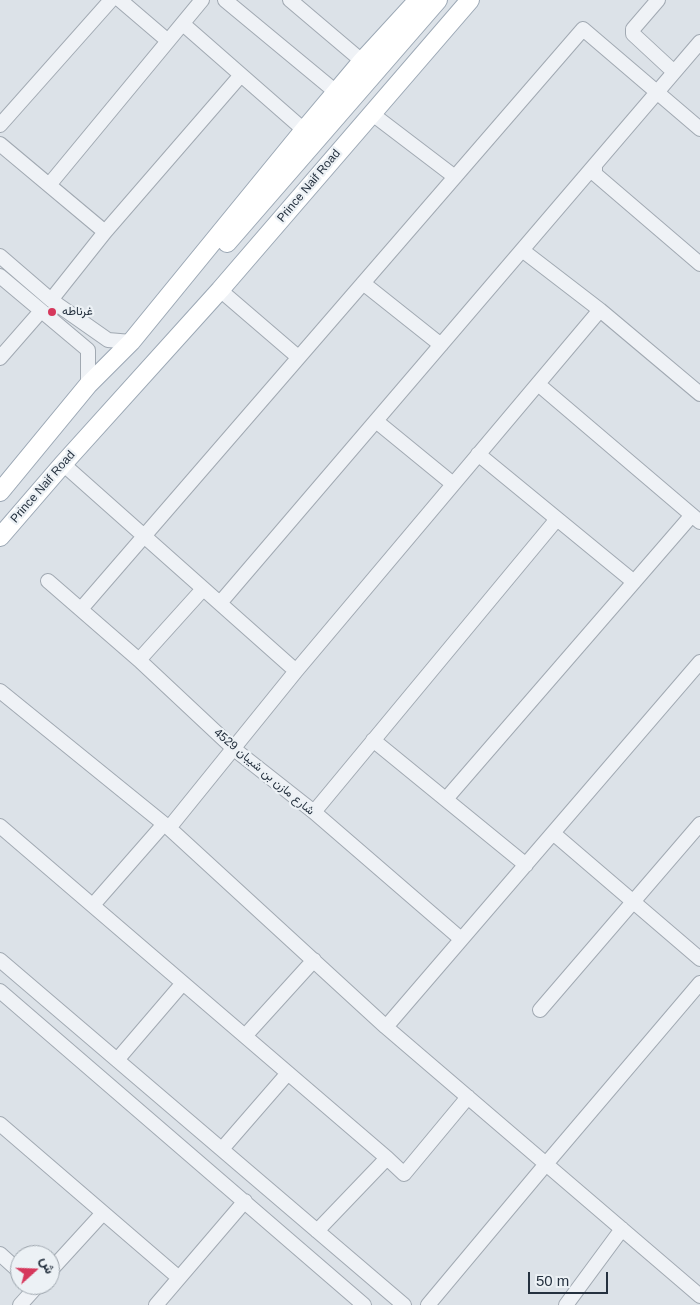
<!DOCTYPE html>
<meta charset="utf-8">
<style>
body{margin:0}
#map{position:relative;width:700px;height:1305px;overflow:hidden;background:#dce2e8;font-family:Arial,Vazirmatn,sans-serif}
canvas{display:block}
.north{position:absolute;left:10px;top:1245px;width:50px;height:50px;box-sizing:border-box;background:#ecf1f5;border:1px solid #9ca4ac;border-radius:50%;rotate:70deg;font-size:14px;font-weight:700;line-height:20px;text-align:center;color:#25313f}
.north::after{content:'';display:block;margin:auto;width:18px;height:22px;background:#d6385c;clip-path:polygon(50% 0,100% 100%,50% 72%,0 100%)}
.scale{position:absolute;left:528px;top:1272px;width:80px;height:22px;box-sizing:border-box;border:2px solid #25313f;border-top:0;padding-left:6px;font-size:15px;line-height:18px;white-space:nowrap;color:#25313f;-webkit-text-stroke:4px #ecf1f5;paint-order:stroke}
</style>
<div id="map">
<canvas width="700" height="1305"></canvas>
<div class="north">ش</div>
<div class="scale">50 m</div>
</div>
<script>
const context = document.querySelector('canvas').getContext('2d');
context.lineJoin = 'round';
function toPath(rows) {
  const path = new Path2D();
  for (const r of rows) {
    path.moveTo(r[0], r[1]);
    for (let i = 2; i < r.length; i += 2) path.lineTo(r[i], r[i + 1]);
  }
  return path;
}
function strokePath(path, color, width, dash) {
  context.strokeStyle = color;
  context.lineWidth = width;
  context.lineCap = dash ? 'butt' : 'round';
  context.setLineDash(dash || []);
  context.stroke(path);
}
function drawText(font, color, halo, rows, align = 'center') {
  context.font = font + ' Arial,Vazirmatn,sans-serif';
  context.lineWidth = 4.5;
  context.setLineDash([]);
  context.textBaseline = 'middle';
  context.strokeStyle = halo;
  context.fillStyle = color;
  for (const [text, x, y, turn = 0] of rows) {
    context.save();
    context.translate(x, y);
    context.rotate((+turn || 0) * Math.PI / 180);
    context.textAlign = isNaN(turn) ? turn : align;
    if (halo) context.strokeText(text, 0, 0);
    context.fillText(text, 0, 0);
    context.restore();
  }
}
const minor = toPath([
 [120,0,168,41],
 [225,0,336,92],
 [290,0,362,61],
 [658,0,633,29,633,34,674,72],
 [183,24,304,130],
 [371,113,455,177],
 [0,125,111,0],
 [0,144,105,232],
 [595,165,595,174,700,264],
 [49,185,202,0],
 [522,250,600,310,700,394],
 [0,256,51,300,108,340,131,342],
 [0,276,88,350,88,385],
 [363,283,441,345],
 [220,290,298,357],
 [51,300,105,232,241,75],
 [0,358,41,311],
 [538,384,700,522],
 [376,421,453,484],
 [478,454,634,582],
 [63,464,296,671],
 [48,581,139,660,234,749,314,812,461,939],
 [220,603,700,42],
 [81,609,583,29,700,129],
 [139,660,203,589],
 [0,691,169,828,386,1027,700,1296],
 [373,740,526,865],
 [446,799,692,515],
 [314,812,557,519],
 [0,826,387,1158,404,1174,468,1097],
 [169,828,296,671,600,310],
 [553,833,700,959],
 [93,905,164,824],
 [0,960,404,1305],
 [0,991,364,1305],
 [540,1010,700,824],
 [386,1027,700,662],
 [245,1036,314,960],
 [117,1060,183,983],
 [0,1124,179,1278],
 [222,1149,288,1073],
 [317,1231,387,1158],
 [0,1254,20,1272],
 [50,1271,103,1213],
 [20,1305,38,1285],
 [156,1305,245,1201],
 [428,1305,546,1164,700,983],
 [566,1305,622,1229]
]);
const major = toPath([
 [227,243,438,0],
 [0,492,88,385,131,342,304,130,362,61,418,0],
 [0,537,63,464,220,290,470,0]
]);
const markers = [
 [52,312,5,"#d6385c"]
];
const streetNames = [
 ["Prince Naif Road",309,186,-50],
 ["Prince Naif Road",43,487,-49],
 ["شارع مازن بن شيبان 4529",264,772,40]
];
const poiNames = [
 ["غرناطه",62,312]
];
strokePath(minor, '#a1a9b2', 16);
strokePath(major, '#9ba7b4', 20);
strokePath(minor, '#eff2f6', 14);
strokePath(major, '#fff', 18);
for (const [x, y, r, color] of markers) {
  const dot = new Path2D();
  dot.arc(x, y, r, 0, 2 * Math.PI);
  context.fillStyle = color;
  context.fill(dot);
  strokePath(dot, '#ecf1f5', 2);
}
drawText('12px', '#25313f', '#ecf1f5', streetNames);
drawText('12px', '#25313f', '#ecf1f5', poiNames, 'left');
</script>
